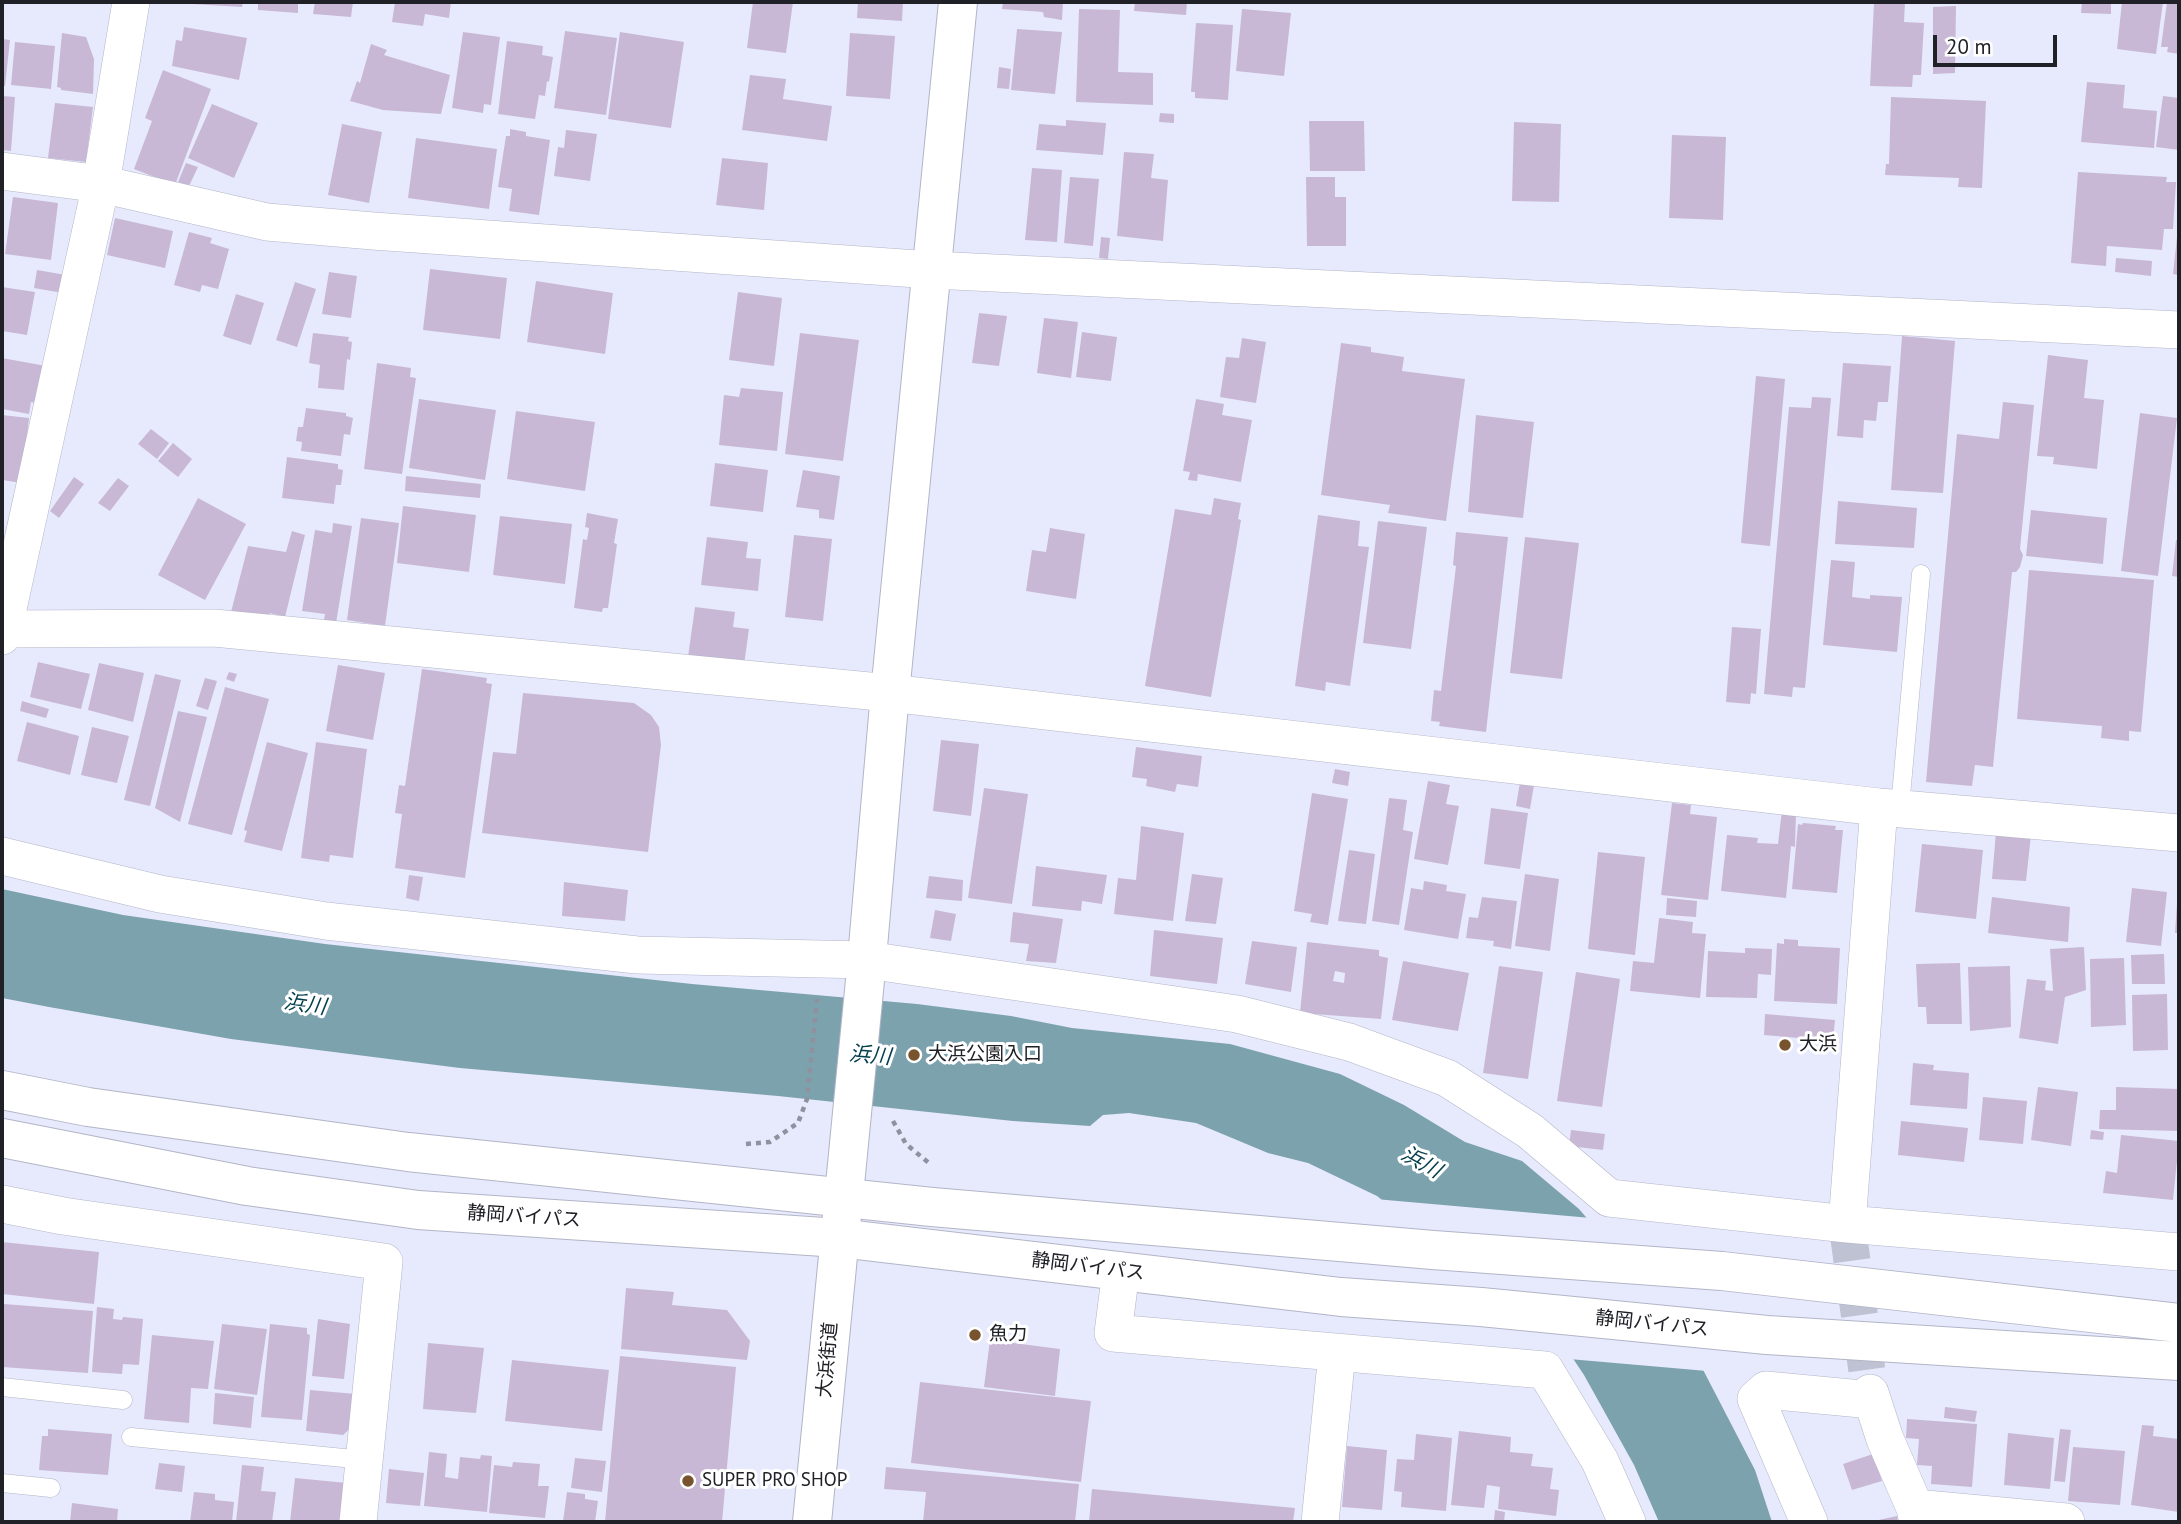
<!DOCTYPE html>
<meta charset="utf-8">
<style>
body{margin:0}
#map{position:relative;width:2181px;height:1524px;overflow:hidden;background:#e7eafd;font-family:"PT Sans",sans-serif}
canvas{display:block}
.frame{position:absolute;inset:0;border:4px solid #202127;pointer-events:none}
.scale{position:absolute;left:1933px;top:35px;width:124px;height:32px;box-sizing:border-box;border:4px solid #202127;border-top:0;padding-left:9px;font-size:21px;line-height:24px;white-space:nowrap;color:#202127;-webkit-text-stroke:5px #fff;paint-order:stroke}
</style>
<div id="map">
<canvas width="2181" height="1524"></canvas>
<div class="frame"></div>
<div class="scale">20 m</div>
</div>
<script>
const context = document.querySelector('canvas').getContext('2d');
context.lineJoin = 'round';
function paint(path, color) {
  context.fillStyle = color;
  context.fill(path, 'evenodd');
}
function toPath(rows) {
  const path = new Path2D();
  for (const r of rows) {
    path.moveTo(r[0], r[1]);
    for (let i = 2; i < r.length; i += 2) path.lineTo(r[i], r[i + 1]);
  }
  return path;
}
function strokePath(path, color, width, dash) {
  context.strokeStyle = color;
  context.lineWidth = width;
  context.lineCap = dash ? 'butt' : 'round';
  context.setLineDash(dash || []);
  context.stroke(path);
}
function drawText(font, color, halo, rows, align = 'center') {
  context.font = font + ' "PT Sans","Noto Sans JP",sans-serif';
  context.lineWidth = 6;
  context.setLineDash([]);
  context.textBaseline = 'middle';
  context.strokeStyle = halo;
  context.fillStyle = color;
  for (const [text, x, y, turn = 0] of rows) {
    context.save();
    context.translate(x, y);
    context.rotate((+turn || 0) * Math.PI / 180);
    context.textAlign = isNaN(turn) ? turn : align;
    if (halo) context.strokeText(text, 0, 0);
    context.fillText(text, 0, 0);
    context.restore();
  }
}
const water = toPath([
 [2,889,123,915,325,944,692,984,917,1004,1011,1016,1072,1028,1230,1044,1340,1074,1404,1105,1465,1142,1522,1161,1579,1209,1651,1293,1699,1362,1755,1470,1772,1522,1659,1522,1634,1465,1584,1375,1568,1351,1377,1196,1308,1163,1268,1153,1196,1123,1129,1113,1103,1115,1090,1126,1013,1121,778,1096,460,1068,231,1039,49,1007,2,998]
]);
const pier = toPath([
 [1375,1199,1591,1218,1654,1291,1707,1371,1569,1359,1565,1353]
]);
const building = toPath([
 [192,2,243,2,242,7,192,4],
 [258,2,298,2,298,13,258,10],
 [315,2,353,2,351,17,313,14],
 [395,2,451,2,449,18,425,14,423,26,392,22],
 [753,2,793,2,786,53,747,48],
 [858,2,903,2,902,21,857,18],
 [1003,2,1063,2,1062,20,1044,17,1043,12,1002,9],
 [1135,2,1187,2,1186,15,1134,11],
 [1874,2,1905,2,1904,22,1924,23,1921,75,1913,75,1912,87,1870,86],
 [2082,2,2111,2,2111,14,2081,13],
 [2122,2,2163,2,2156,54,2117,49],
 [2167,2,2179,2,2179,54,2167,52,2168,47,2161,47],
 [1956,6,1955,73,1933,74,1933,7],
 [1079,9,1120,10,1118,72,1153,73,1153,105,1076,102],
 [1242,9,1291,13,1284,76,1236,71],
 [1196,23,1233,25,1228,100,1195,98,1195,92,1191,92],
 [184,27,247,38,239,80,172,66,176,40,182,41],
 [1017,29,1062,32,1055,94,1011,90],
 [565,31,617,38,606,115,554,108],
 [463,32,500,37,491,105,484,104,483,113,452,108],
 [620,32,684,42,671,128,608,119],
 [62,33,86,37,94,59,93,94,61,90,61,88,57,87],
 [850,33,895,36,890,99,846,96],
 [2,39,10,40,5,86,2,86],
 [507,41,543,46,542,55,553,57,549,82,547,81,545,96,539,95,535,119,498,114],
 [15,42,55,46,51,89,11,85],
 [371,44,387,50,384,55,450,75,441,114,383,110,350,101,357,81,360,83],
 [999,67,1011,69,1009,89,997,88],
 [163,70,211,89,175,185,134,169,152,121,145,118],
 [750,75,786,79,783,99,832,106,827,141,742,130],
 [2087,82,2125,85,2123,108,2157,111,2154,148,2081,142],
 [2,96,15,97,11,151,2,150],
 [2163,96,2179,98,2179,150,2156,147],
 [1891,97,1986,101,1982,188,1958,187,1959,178,1885,175,1886,164,1889,164],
 [55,103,93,107,86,162,48,158],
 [212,104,258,123,234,178,188,158],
 [1160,113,1174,114,1174,123,1159,122],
 [1066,120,1106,123,1103,155,1036,150,1039,124,1066,126],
 [1309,121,1364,121,1365,171,1310,171],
 [1514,122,1561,124,1559,202,1512,201],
 [342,124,382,132,369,203,328,195],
 [510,129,526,132,526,136,550,140,539,215,509,211,512,189,498,187,506,136,510,136],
 [566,130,597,134,590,181,554,176,558,147,564,148],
 [1672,135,1726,137,1723,220,1669,218],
 [416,138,497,149,489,209,408,198],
 [1124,152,1154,154,1151,178,1168,180,1163,241,1117,236],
 [722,158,768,163,764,210,716,205],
 [186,163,198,167,189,186,178,182],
 [1032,168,1062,170,1057,242,1025,240],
 [2078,172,2167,177,2166,182,2176,182,2173,229,2164,229,2162,250,2107,246,2106,266,2071,263],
 [1070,177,1099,179,1093,246,1064,243],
 [1306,177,1335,177,1335,197,1346,197,1346,246,1307,246],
 [13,197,58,203,51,260,5,254],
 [115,218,173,231,165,268,107,255],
 [189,232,212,238,210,243,229,249,218,289,202,285,200,292,174,285],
 [1101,237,1110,238,1108,259,1099,258],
 [2177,237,2179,238,2179,275,2173,274],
 [2116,258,2152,261,2151,276,2115,272],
 [430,269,507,278,500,339,423,330],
 [37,270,66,275,63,293,34,288],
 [329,272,357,276,351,318,322,314],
 [536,281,613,293,605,354,527,342],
 [295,282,316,289,297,347,276,340],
 [2,287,35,292,27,335,2,331],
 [738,292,782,298,774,366,729,360],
 [236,294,264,303,251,345,223,336],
 [979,313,1007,316,999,366,972,363],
 [1044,318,1078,322,1071,378,1037,373],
 [1082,332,1117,337,1111,381,1076,377],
 [313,333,349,337,348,341,352,342,350,360,347,359,344,390,318,388,320,365,309,363],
 [800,333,859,340,843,461,785,454],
 [1902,336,1955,341,1943,493,1891,490],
 [1242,338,1266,342,1256,403,1220,397,1226,357,1239,358],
 [1341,343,1371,347,1371,352,1404,357,1402,371,1465,379,1446,521,1388,513,1390,505,1321,495],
 [2048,355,2088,360,2084,398,2104,400,2097,469,2053,464,2054,457,2037,456],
 [2,358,46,366,39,404,31,402,29,414,2,409],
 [377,363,411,368,410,377,416,378,402,474,364,469],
 [1843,363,1891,366,1888,402,1878,402,1876,421,1864,420,1863,438,1837,436],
 [1756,376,1785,379,1770,546,1741,543],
 [741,388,783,392,777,451,719,445,724,395,739,397],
 [1812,397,1831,398,1805,688,1793,687,1792,697,1764,694,1789,407,1811,408],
 [419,399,496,410,485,480,409,468],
 [1196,399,1224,404,1222,415,1252,420,1241,482,1198,474,1197,481,1188,480,1190,472,1183,471],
 [2003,402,2034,405,2020,549,2023,555,2020,567,2016,572,2012,572,1993,767,1975,765,1972,786,1926,782,1957,434,1999,439],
 [306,408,346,413,346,416,353,418,350,435,344,434,341,456,301,451,302,442,296,441,298,427,303,427],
 [516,411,595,422,585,491,507,479],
 [2140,413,2177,418,2158,576,2121,571],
 [2,415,29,418,22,483,2,480],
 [1476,415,1534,422,1523,518,1468,512],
 [151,429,169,443,157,459,138,444],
 [173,443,192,459,178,477,158,461],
 [287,457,338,464,338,469,343,470,341,485,336,485,334,504,282,498],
 [715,463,768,470,763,512,710,506],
 [803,470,840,476,834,520,819,518,819,510,796,507],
 [406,476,481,484,480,498,405,491],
 [74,477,84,484,59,518,50,511],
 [118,478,129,486,110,511,98,503],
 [198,498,246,524,205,600,158,575],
 [1214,498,1241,503,1238,519,1241,520,1211,697,1145,686,1175,509,1211,515],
 [1838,501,1917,508,1914,548,1835,544],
 [403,506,476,515,469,572,397,563],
 [2031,510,2107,518,2103,564,2026,556],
 [587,513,618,519,614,543,617,544,608,608,603,608,602,612,574,608,583,539,587,540,589,528,585,527],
 [1318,515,1360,521,1358,546,1369,547,1350,686,1326,682,1325,691,1295,686],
 [500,516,572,524,565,584,493,575],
 [361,518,399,523,385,626,347,620],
 [1378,521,1427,527,1411,649,1363,643],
 [333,523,352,526,336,623,324,620,325,614,302,611,315,530,332,533],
 [1050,528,1085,534,1076,599,1026,591,1032,550,1046,552],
 [292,531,305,535,285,617,270,613,268,621,231,612,248,546,286,552],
 [1456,532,1508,537,1486,732,1439,726,1440,722,1431,721,1434,690,1441,691,1456,566,1453,565],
 [794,535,832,539,823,621,785,617],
 [707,537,748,542,746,558,761,559,758,591,701,585],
 [1525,537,1579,543,1562,679,1510,673],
 [2176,540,2179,540,2179,577,2172,576],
 [1831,560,1855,562,1852,597,1870,599,1870,595,1902,597,1897,652,1823,645],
 [2029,570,2154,580,2141,732,2129,731,2129,741,2101,738,2102,726,2017,719],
 [695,607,735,612,733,627,749,629,744,665,688,657],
 [1732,627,1761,629,1756,694,1751,693,1750,704,1726,702],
 [38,662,90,674,81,709,30,697],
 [99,663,144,673,133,722,88,710],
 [338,665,385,673,373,740,326,731],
 [422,669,487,678,486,683,492,684,465,878,395,868,402,814,395,813,399,785,405,786],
 [229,672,237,674,234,682,226,679],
 [155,674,181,680,150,806,124,800],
 [205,678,217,681,208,710,196,706],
 [225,687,269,699,232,835,188,824],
 [523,693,634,703,651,715,659,727,661,745,648,852,482,833,493,752,516,754],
 [22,701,49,709,46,718,20,711],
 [178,711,207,717,180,822,155,808],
 [27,722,79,736,70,775,17,761],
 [92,727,129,736,117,783,81,775],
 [941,740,979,744,971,816,933,811],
 [267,742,308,753,282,851,244,842,247,831,244,830],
 [316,742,367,749,353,858,330,855,329,862,301,858],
 [1136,747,1202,756,1198,787,1177,784,1175,792,1146,786,1147,779,1132,777],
 [1335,769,1350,772,1348,786,1332,783],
 [1428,781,1450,785,1446,804,1459,806,1448,865,1414,859],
 [1520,782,1534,785,1530,809,1516,806],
 [984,788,1028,794,1012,904,968,898],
 [1312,793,1348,799,1328,925,1310,922,1312,914,1294,911],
 [1389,798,1407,800,1403,830,1413,832,1399,925,1372,921],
 [1672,803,1691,805,1690,814,1717,817,1708,900,1661,895],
 [1491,808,1528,813,1520,869,1484,864],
 [1782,810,1796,811,1795,847,1791,846,1786,898,1721,891,1727,835,1758,838,1757,843,1778,844],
 [1803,823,1836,826,1835,830,1843,830,1837,893,1792,889,1798,824,1802,825],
 [1141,826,1184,833,1173,921,1114,914,1118,878,1136,880],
 [1996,832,2031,835,2026,881,1992,879],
 [1922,844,1983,850,1976,919,1915,912],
 [1349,850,1375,854,1366,924,1338,921],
 [1598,852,1645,857,1635,955,1588,949],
 [1036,866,1107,875,1102,904,1082,901,1081,911,1032,906],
 [1192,874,1223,878,1216,924,1185,921],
 [1525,874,1559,879,1550,951,1515,946],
 [409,875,423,877,419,901,406,898],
 [929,876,963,880,962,901,926,898],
 [1424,881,1447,885,1446,891,1466,894,1458,939,1404,930,1411,888,1423,890],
 [564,882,628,890,625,921,562,916],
 [2132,888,2167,892,2161,946,2126,942],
 [1482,897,1517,901,1511,949,1493,946,1494,941,1466,938,1469,917,1478,918],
 [1992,897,2070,907,2068,942,1988,933],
 [1667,898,1697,901,1696,917,1666,915],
 [2177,903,2179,903,2179,933,2175,933],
 [935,910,956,914,951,941,930,938],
 [1013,912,1063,919,1056,963,1026,961,1029,944,1010,942],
 [1659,918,1693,922,1692,933,1706,934,1700,998,1630,991,1633,961,1654,963],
 [1154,930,1223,938,1217,984,1150,976],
 [1784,939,1798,940,1798,946,1840,948,1837,1004,1774,1001,1777,943,1784,944],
 [1252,941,1297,947,1291,992,1245,984],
 [1307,942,1379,950,1379,956,1388,958,1381,1019,1300,1013],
 [1335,971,1345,973,1344,983,1333,981],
 [2084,947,2086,990,2065,997,2058,1044,2019,1038,2027,979,2046,981,2045,990,2053,991,2050,949],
 [1745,948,1772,949,1771,975,1758,974,1757,998,1706,997,1708,951,1745,953],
 [2164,954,2165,984,2132,984,2131,955],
 [2124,958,2126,1025,2091,1027,2090,959],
 [1403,961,1469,973,1458,1031,1392,1020],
 [1960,963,1962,1024,1927,1024,1926,1007,1918,1007,1916,964],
 [1499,966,1543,972,1528,1079,1483,1073],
 [2010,966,2011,1027,1970,1031,1968,967],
 [1576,972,1620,979,1602,1107,1557,1101],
 [2167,994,2168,1050,2133,1051,2132,995],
 [1765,1014,1835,1020,1833,1041,1764,1035],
 [1913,1063,1934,1065,1933,1070,1969,1073,1967,1109,1910,1105],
 [2038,1087,2078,1092,2071,1146,2031,1140],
 [2116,1087,2179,1089,2179,1131,2099,1129,2100,1110,2116,1110],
 [1983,1097,2027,1101,2023,1144,1979,1140],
 [1901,1121,1968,1128,1964,1162,1898,1155],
 [1571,1130,1605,1134,1603,1150,1569,1146],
 [2091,1130,2104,1132,2103,1140,2090,1139],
 [2121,1135,2179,1141,2173,1200,2103,1193,2106,1171,2117,1173],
 [2,1242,99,1252,94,1304,2,1294],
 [626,1288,674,1292,672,1305,727,1310,750,1341,747,1360,621,1349],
 [4,1304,93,1311,88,1373,2,1367],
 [97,1307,114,1309,113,1319,122,1320,123,1317,143,1319,139,1365,123,1364,122,1374,92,1372],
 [318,1319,350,1324,344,1379,312,1376],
 [222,1324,267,1329,257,1395,214,1389],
 [270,1324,307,1328,307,1334,310,1335,302,1420,261,1417],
 [152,1335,214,1341,208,1389,191,1388,189,1423,144,1419],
 [990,1340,1060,1349,1055,1396,984,1387],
 [428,1343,484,1348,476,1413,423,1409],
 [620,1356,736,1367,722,1522,605,1522],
 [512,1360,609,1370,602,1431,505,1421],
 [920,1382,1091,1401,1081,1482,911,1463],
 [310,1390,356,1394,354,1425,343,1435,306,1431],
 [215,1393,254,1397,251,1428,213,1424],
 [1945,1407,1977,1411,1975,1422,1944,1418],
 [1907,1419,1977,1424,1972,1487,1931,1484,1932,1466,1917,1465,1919,1439,1906,1438],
 [2142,1425,2154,1426,2153,1436,2179,1439,2179,1512,2131,1505],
 [48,1429,112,1434,108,1475,39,1470,42,1436,48,1436],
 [2060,1429,2071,1430,2065,1482,2054,1481],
 [1459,1431,1511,1437,1510,1452,1533,1454,1531,1466,1553,1468,1550,1489,1559,1490,1556,1516,1498,1509,1500,1487,1487,1485,1484,1508,1451,1505],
 [2008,1433,2054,1438,2050,1489,2004,1485],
 [1416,1434,1452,1438,1446,1511,1401,1507,1402,1492,1394,1491,1397,1459,1414,1460],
 [1347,1446,1387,1450,1382,1510,1342,1507],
 [2073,1447,2125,1451,2120,1505,2068,1501],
 [429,1452,447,1454,445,1477,458,1479,460,1457,480,1459,481,1455,492,1456,487,1512,424,1506],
 [1873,1454,1882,1481,1852,1490,1843,1464],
 [575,1458,606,1461,602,1492,571,1488],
 [513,1462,540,1464,538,1486,549,1486,545,1518,489,1513,494,1465,512,1467],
 [159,1463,185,1466,182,1492,155,1489],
 [242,1465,264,1467,261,1491,276,1492,272,1522,236,1522],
 [886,1467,1079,1484,1075,1522,923,1522,926,1492,884,1489],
 [389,1469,424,1473,420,1506,386,1503],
 [295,1478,347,1483,342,1522,290,1522],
 [1092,1489,1295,1508,1293,1522,1089,1522],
 [194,1492,215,1494,215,1500,234,1502,232,1522,190,1522],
 [567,1492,585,1494,585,1499,598,1501,595,1522,563,1521],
 [72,1503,118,1509,117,1522,70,1522],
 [1495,1510,1505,1512,1504,1522,1494,1520],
 [1897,1516,1898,1522,1874,1522,1874,1521]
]);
const minorTunnel = toPath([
 [1847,1224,1870,1393]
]);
const path = toPath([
 [893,1121,906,1144,930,1164],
 [746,1144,770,1142,798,1123,807,1099,817,999]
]);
const service = toPath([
 [1900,807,1921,574],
 [2,1387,123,1400],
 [131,1437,364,1460],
 [2,1483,51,1488]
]);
const minor = toPath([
 [2,171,101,184,267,222,373,231,932,270,2179,330],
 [3,629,214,628,890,693,1879,807,2179,833],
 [2,636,101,184,131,2],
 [2,856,160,894,326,921,637,955,867,960,1237,1014,1349,1042,1447,1078,1530,1131,1609,1198,1847,1224,2179,1252],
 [2,1204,63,1216,384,1262,358,1522],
 [1847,1224,1879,807],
 [1121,1271,1113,1333,1545,1370,1600,1461,1627,1522],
 [1870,1393,1885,1439,1915,1508,1918,1522],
 [1915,1508,2066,1522],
 [1320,1522,1337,1353],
 [1809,1522,1756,1399,1766,1390,1872,1400]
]);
const tertiary = toPath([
 [812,1522,866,970,890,693,958,2]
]);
const trunk = toPath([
 [2,1090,88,1107,408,1152,932,1207,1433,1250,1722,1271,2179,1323],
 [2,1138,247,1186,418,1210,839,1238,1341,1297,1481,1307,1767,1335,2179,1361]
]);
const markers = [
 [1785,1045,7,"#78542e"],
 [914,1055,7,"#78542e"],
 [975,1335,7,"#78542e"],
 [688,1481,7,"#78542e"]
];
const poiNames = [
 ["大浜",1799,1045],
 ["大浜公園入口",928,1055],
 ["魚力",989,1335],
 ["SUPER PRO SHOP",702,1481]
];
const streetNames = [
 ["静岡バイパス",524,1217,4],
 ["静岡バイパス",1088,1267,7],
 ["静岡バイパス",1652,1324,6],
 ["大浜街道",828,1360,-85]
];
const waterNames = [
 ["浜川",305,1005,8],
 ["浜川",870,1056,5],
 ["浜川",1421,1163,29]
];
paint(water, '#7ca2ae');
paint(pier, '#e7eafd');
paint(building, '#c8b8d6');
strokePath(minorTunnel, '#bfc2d2', 37, [37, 18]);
strokePath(service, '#b2b5c6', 19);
strokePath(minor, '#b2b5c6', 38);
strokePath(tertiary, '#b2b5c6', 40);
strokePath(trunk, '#b2b5c6', 40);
strokePath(path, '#8f919e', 4.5, [5, 5]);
strokePath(service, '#fff', 18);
strokePath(minor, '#fff', 37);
strokePath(tertiary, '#fff', 38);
strokePath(trunk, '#fff', 38);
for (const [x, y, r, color] of markers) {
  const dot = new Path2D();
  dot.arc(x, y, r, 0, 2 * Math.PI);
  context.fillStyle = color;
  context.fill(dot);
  strokePath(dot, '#fff', 2.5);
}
drawText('19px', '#202127', '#fff', poiNames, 'left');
drawText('19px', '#202127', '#fff', streetNames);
drawText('italic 21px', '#04404e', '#fff', waterNames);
</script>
